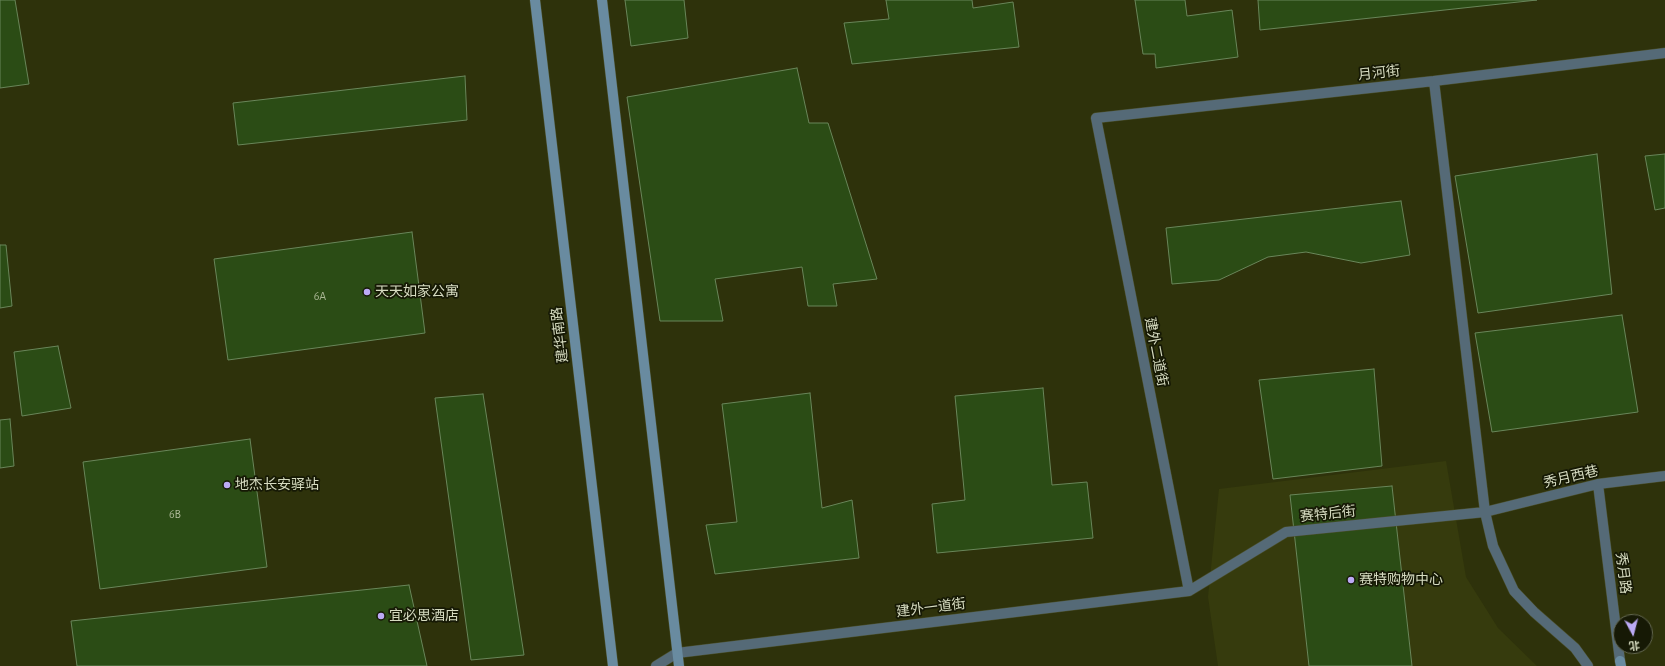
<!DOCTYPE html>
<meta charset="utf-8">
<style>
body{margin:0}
#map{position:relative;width:1665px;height:666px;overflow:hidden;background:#2e320b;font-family:"Alegreya Sans","Noto Sans SC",sans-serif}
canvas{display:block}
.north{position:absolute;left:1613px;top:614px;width:40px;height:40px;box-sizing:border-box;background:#161905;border:1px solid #636750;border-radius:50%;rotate:173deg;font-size:11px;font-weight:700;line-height:16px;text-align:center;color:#d6dbc0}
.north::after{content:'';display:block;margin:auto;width:14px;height:18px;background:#bcaaf5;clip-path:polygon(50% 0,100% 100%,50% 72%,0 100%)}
</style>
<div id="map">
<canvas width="1665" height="666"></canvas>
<div class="north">北</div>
</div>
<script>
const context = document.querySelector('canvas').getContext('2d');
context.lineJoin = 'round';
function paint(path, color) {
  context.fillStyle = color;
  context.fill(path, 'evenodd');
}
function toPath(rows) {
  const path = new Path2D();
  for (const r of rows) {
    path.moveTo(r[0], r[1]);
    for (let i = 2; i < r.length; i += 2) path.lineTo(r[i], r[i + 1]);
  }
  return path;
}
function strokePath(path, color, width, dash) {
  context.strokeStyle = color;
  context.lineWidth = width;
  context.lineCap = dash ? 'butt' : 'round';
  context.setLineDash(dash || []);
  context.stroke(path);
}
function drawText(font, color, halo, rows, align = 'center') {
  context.font = font + ' "Alegreya Sans","Noto Sans SC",sans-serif';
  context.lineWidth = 3.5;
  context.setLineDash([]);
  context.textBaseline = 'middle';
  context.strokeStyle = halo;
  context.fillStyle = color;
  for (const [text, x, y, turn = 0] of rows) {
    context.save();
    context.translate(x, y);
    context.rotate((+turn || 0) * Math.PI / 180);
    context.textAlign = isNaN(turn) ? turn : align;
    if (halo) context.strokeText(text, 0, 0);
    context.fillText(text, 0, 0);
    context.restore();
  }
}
const built = toPath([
 [1446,461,1466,577,1498,628,1537,666,1218,666,1208,597,1219,489]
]);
const building = toPath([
 [0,0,15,0,29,84,0,88,0,0],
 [625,0,684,0,688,38,631,46,625,0],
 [886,0,972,0,973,8,1013,2,1019,47,852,64,844,23,889,19,886,0],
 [1135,0,1185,0,1187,16,1232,10,1238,57,1156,68,1155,54,1143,54,1135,0],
 [1258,0,1537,0,1260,30,1258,0],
 [797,68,809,123,828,123,877,279,833,284,837,306,808,306,802,267,715,279,723,321,660,321,627,97,797,68],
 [465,76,467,120,238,145,233,103,465,76],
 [1597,154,1612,294,1478,313,1455,176,1597,154],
 [1665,154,1665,208,1655,210,1645,156,1665,154],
 [1401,201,1410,255,1361,263,1306,252,1268,257,1219,280,1172,284,1166,228,1401,201],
 [412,232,425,333,228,360,214,259,412,232],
 [0,245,6,245,12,306,0,308,0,245],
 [1622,315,1638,412,1492,432,1475,333,1622,315],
 [58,346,71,408,22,416,14,352,58,346],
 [1374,369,1382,466,1273,479,1259,380,1374,369],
 [1043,388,1052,485,1087,482,1093,538,937,553,932,504,965,500,955,396,1043,388],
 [810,393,822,508,852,500,859,558,715,574,706,525,737,522,722,404,810,393],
 [483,394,524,655,471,660,435,398,483,394],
 [10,419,14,466,0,468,0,420,10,419],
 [250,439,267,567,100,589,83,462,250,439],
 [1392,486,1412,666,1309,666,1290,495,1392,486],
 [409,585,427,666,77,666,71,621,409,585]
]);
const street = toPath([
 [1434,81,1485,512,1493,546,1514,591,1534,612,1575,648,1588,666],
 [1598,484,1620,661],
 [1189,591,1096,118,1434,81,1665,53],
 [656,666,677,653,1189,591,1286,532,1485,512,1598,484,1665,476]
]);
const secondary = toPath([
 [535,0,613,666],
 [602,0,679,666],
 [1620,661,1621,666]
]);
const markers = [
 [367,292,4,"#bcaaf5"],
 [227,485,4,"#bcaaf5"],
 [1351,580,4,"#bcaaf5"],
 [381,616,4,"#bcaaf5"]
];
const numberNames = [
 ["6A",320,296],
 ["6B",175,514]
];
const streetNames = [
 ["月河街",1379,73,-6],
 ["建华南路",560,335,-97],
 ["建外二道街",1156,352,79],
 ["秀月西巷",1571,477,-13],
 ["赛特后街",1328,514,-6],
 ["秀月路",1623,573,83],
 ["建外一道街",931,608,-7]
];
const poiNames = [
 ["天天如家公寓",375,292],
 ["地杰长安驿站",235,485],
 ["赛特购物中心",1359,580],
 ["宜必思酒店",389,616]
];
paint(built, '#363b0d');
paint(building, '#2b4c15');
strokePath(building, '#69865a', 1);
strokePath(street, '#494d28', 11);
strokePath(secondary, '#494d28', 11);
strokePath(street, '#556a77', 10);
strokePath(secondary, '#698ba0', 10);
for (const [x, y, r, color] of markers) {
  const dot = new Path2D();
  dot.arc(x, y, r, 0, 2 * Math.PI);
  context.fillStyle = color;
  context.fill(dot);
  strokePath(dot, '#161905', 1.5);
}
drawText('12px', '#abb795', null, numberNames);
drawText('14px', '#d6dbc0', '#161905', streetNames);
drawText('14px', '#d6dbc0', '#161905', poiNames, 'left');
</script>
